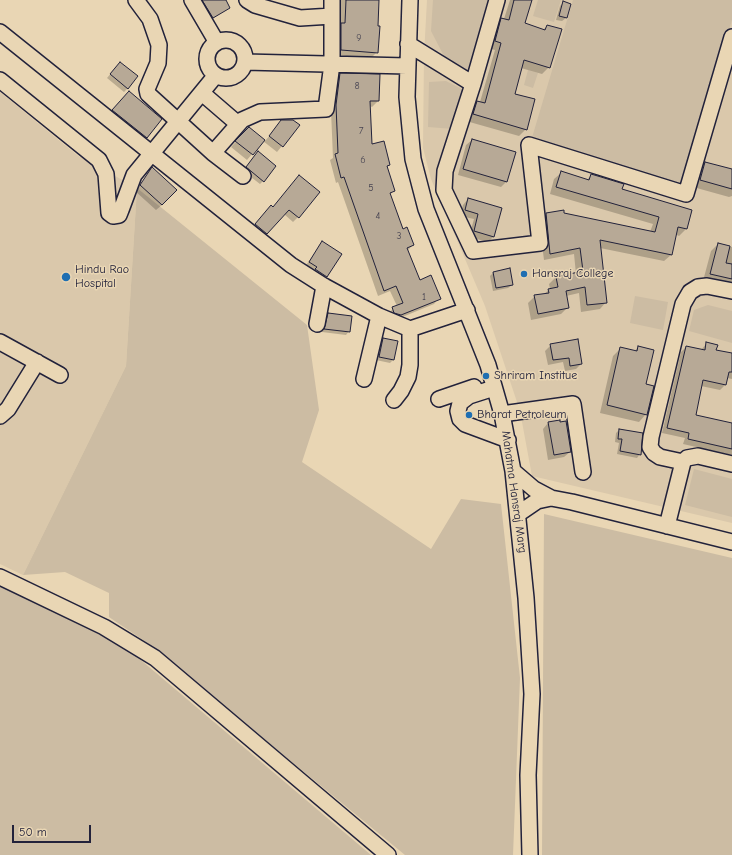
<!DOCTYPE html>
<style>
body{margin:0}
#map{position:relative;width:732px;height:855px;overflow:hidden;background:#e9d6b4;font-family:"Comic Neue",sans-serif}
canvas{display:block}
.scale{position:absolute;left:12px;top:825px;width:79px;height:18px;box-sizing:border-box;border:2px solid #22223b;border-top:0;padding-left:5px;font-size:12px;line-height:14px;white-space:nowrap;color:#22223b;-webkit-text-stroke:3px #e9d6b4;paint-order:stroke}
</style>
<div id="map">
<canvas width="732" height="855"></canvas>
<div class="scale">50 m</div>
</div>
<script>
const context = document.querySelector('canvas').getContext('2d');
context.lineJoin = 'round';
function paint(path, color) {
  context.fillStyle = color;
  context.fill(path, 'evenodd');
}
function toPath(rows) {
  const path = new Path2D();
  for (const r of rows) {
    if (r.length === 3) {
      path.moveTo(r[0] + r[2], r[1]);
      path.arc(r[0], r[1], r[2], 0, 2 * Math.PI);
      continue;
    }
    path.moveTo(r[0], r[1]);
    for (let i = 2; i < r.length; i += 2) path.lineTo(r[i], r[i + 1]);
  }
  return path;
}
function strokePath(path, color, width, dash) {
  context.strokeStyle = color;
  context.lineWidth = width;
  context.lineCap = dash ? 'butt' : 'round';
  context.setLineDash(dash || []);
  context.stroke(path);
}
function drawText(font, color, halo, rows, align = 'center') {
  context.font = font + ' "Comic Neue",sans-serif';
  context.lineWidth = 3;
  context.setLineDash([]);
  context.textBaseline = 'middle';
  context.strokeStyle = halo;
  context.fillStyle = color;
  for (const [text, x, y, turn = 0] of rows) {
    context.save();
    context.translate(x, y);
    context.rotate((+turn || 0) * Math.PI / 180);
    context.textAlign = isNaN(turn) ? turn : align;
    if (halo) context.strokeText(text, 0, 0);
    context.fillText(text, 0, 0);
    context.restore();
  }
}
const built = toPath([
 [427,0,732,0,732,523,532,476,520,411,485,306,431,179,423,148,424,55],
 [0,92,77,155,137,188,126,366,23,575,0,564]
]);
const green = toPath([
 [433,0,490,0,467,71,445,58,431,31],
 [538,0,561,0,554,22,533,16],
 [573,0,732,0,732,20,683,186,531,141],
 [528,70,538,73,533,88,524,85],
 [446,81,464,90,453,129,428,127,429,82],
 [137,188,307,325,319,410,302,462,431,549,461,499,501,504,520,678,513,855,405,855,146,642,109,617,109,593,65,572,23,575,126,366],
 [635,296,668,302,663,330,630,323],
 [708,305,732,311,732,343,689,331,694,310],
 [694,469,732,479,732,517,685,505],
 [544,514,732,558,732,855,542,855],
 [0,586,116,639,371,855,0,855]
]);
const shadow = toPath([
 [196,0,225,0,229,8,209,21],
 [341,0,378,0,377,52,371,58,336,55,336,30,340,26],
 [510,0,531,0,524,24,543,30,547,26,549,67,542,74,521,68,514,94,526,129,519,136,466,121,470,109,477,102,480,102,495,50,488,48,495,26,502,19,504,19],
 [564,2,570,4,566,18,562,21,556,20,560,6],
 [117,66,128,88,124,92,107,78],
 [340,74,379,75,378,101,372,107,370,106,371,146,389,165,387,167,394,190,390,195,402,230,413,245,408,250,420,281,439,298,434,304,395,320,387,314,397,306,390,291,378,296,338,182,336,183,330,160,333,158,331,111,335,80],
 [129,93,161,120,142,142,108,115],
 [282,121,299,125,277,152,263,141,247,160,231,147,249,128,265,141],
 [472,140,506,182,501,187,458,175,466,145],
 [255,156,263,181,260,184,243,171],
 [705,163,732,170,732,196,729,197,693,187,698,170],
 [152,169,162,205,156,210,135,191],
 [561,173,587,180,591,175,621,190,686,229,679,236,675,234,671,255,664,261,600,248,606,302,600,309,581,312,579,293,566,296,568,307,561,314,531,320,528,303,535,296,544,294,550,289,549,284,556,277,576,274,574,254,544,260,539,221,546,214,564,214,650,232,653,224,550,194,554,179],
 [295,181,298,217,293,222,284,214,262,238,251,230,267,211,273,208],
 [468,199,494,236,488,242,469,237,474,219,460,216,463,205],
 [322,243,326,276,320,281,304,268],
 [718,244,732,247,732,288,703,281,711,251],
 [494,272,512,285,508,288,493,291,490,276],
 [329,314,349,331,346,335,322,332,325,318],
 [383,339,394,359,390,363,376,360,380,343],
 [707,343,715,350,732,354,732,379,727,378,725,385,720,390,701,386,694,416,732,424,732,455,683,444,685,438,662,433,681,352,686,347,701,350],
 [551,345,581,364,576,369,565,371,563,362,548,365,545,351],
 [638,347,645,385,646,414,639,422,600,413,613,356,620,349,634,352],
 [559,421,570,452,564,457,548,460,543,429,548,423],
 [619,430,640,454,637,458,617,454,619,443,615,442,616,433]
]);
const building = toPath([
 [202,0,226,0,230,8,213,18,202,0],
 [346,0,379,0,378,26,380,26,378,53,341,50,341,23,345,23,346,0],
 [514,0,532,0,525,23,545,30,547,25,562,29,550,68,524,60,515,94,535,99,527,130,473,114,477,101,485,103,501,43,495,41,501,18,509,20,514,0],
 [563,1,571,4,567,18,559,16,563,1],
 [120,62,138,76,128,89,110,74,120,62],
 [340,73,380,74,379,101,370,101,372,144,384,141,390,165,387,166,395,191,390,193,403,229,407,227,414,245,407,248,420,280,431,275,441,299,401,315,394,313,392,307,403,303,396,286,384,291,344,177,341,178,335,154,338,153,336,105,340,73],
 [129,91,162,119,147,138,112,110,129,91],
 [281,120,293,120,300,125,283,147,269,136,281,120],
 [249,127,265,140,253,155,235,141,249,127],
 [472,139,516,152,507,182,463,169,472,139],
 [258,151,276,166,264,182,246,167,258,151],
 [705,162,732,169,732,189,700,180,705,162],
 [152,167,177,190,162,205,140,185,152,167],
 [561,171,589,180,591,174,601,177,624,184,622,189,692,210,687,229,678,227,672,255,600,240,607,303,587,305,585,287,566,291,569,308,538,314,534,295,549,293,548,289,558,287,556,277,583,271,580,248,550,254,546,213,564,210,564,213,655,232,659,217,556,187,561,171],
 [299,175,320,192,299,218,289,210,267,234,255,224,271,205,273,207,299,175],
 [468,198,502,208,494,237,474,231,478,214,465,210,468,198],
 [322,241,342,254,327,277,315,269,317,267,309,262,322,241],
 [718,243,730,246,726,263,732,264,732,279,710,274,718,243],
 [510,268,513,285,496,288,493,272,510,268],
 [328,313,352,316,350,332,324,329,328,313],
 [383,338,398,341,394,360,379,357,383,338],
 [578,339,582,364,570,366,569,358,553,360,550,344,578,339],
 [706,342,718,345,716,350,732,353,732,372,729,372,726,385,703,380,696,415,732,423,732,449,688,439,689,433,667,428,686,346,705,350,706,342],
 [638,346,654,350,646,384,654,386,647,415,607,405,620,347,637,351,638,346],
 [560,420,560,422,566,421,571,452,554,455,548,422,560,420],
 [619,429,643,433,641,455,620,451,622,439,618,439,619,429]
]);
const minor = toPath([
 [136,0,150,19,159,45,158,63,147,89,148,94,213,153],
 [192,0,216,41],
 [247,0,255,5,300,18,332,16,332,0],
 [410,0,407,97,413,159,426,209,488,365,502,414,513,471,526,598,532,694,528,775,530,855],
 [497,0,473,84,445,171,444,190,473,251,540,243,529,145,686,194,732,37],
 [0,32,291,265,324,286,379,316,410,329,410,365,408,377,401,391,394,400],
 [226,59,19],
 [408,44,473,84],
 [245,62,407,66],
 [0,80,99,160,106,174,109,213,113,216,119,215,121,210,134,175,216,75],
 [202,93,238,124],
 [243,176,213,153,242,120,260,112,326,109,332,64,332,16],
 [317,324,324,286],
 [410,329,467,310],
 [0,342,60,375],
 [364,379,379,316],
 [494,388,469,396,460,403,458,411,460,419,465,424,508,440],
 [439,399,474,387],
 [502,414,573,404,583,472],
 [0,416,8,409,37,362],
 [683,462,660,457,654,453,650,447,651,437,683,304,690,292,698,287,707,286,732,291],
 [513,471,534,489,551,498,572,502,732,542],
 [518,514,537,501,551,498],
 [667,526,683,462,687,458,698,456,732,464],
 [0,577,104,627,155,658,388,855]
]);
const markers = [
 [524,274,4,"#1f6fb2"],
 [66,277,5,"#1f6fb2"],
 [486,376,4,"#1f6fb2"],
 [469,415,4,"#1f6fb2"]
];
const numberNames = [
 ["9",359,38],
 ["8",357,86],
 ["7",361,131],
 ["6",363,160],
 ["5",371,188],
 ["4",378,216],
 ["3",399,236],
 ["1",424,297]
];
const poiNames = [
 ["Hindu Rao",75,270],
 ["Hospital",75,284],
 ["Hansraj College",532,274],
 ["Shriram Institue",494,376],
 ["Bharat Petroleum",477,415]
];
const streetNames = [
 ["Mahatma Hansraj Marg",514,492,82]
];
paint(built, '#dac8ab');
paint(green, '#ccbca3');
paint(shadow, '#0003');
paint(building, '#b7a996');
strokePath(building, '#22223b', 1);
strokePath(minor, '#22223b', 18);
strokePath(minor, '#e9d6b4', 15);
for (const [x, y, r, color] of markers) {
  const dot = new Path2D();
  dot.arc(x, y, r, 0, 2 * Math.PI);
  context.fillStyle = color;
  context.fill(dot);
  strokePath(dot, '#e9d6b4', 1.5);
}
drawText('10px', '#474452', null, numberNames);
drawText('12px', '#22223b', '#e9d6b4', poiNames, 'left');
drawText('12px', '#22223b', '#e9d6b4', streetNames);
</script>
